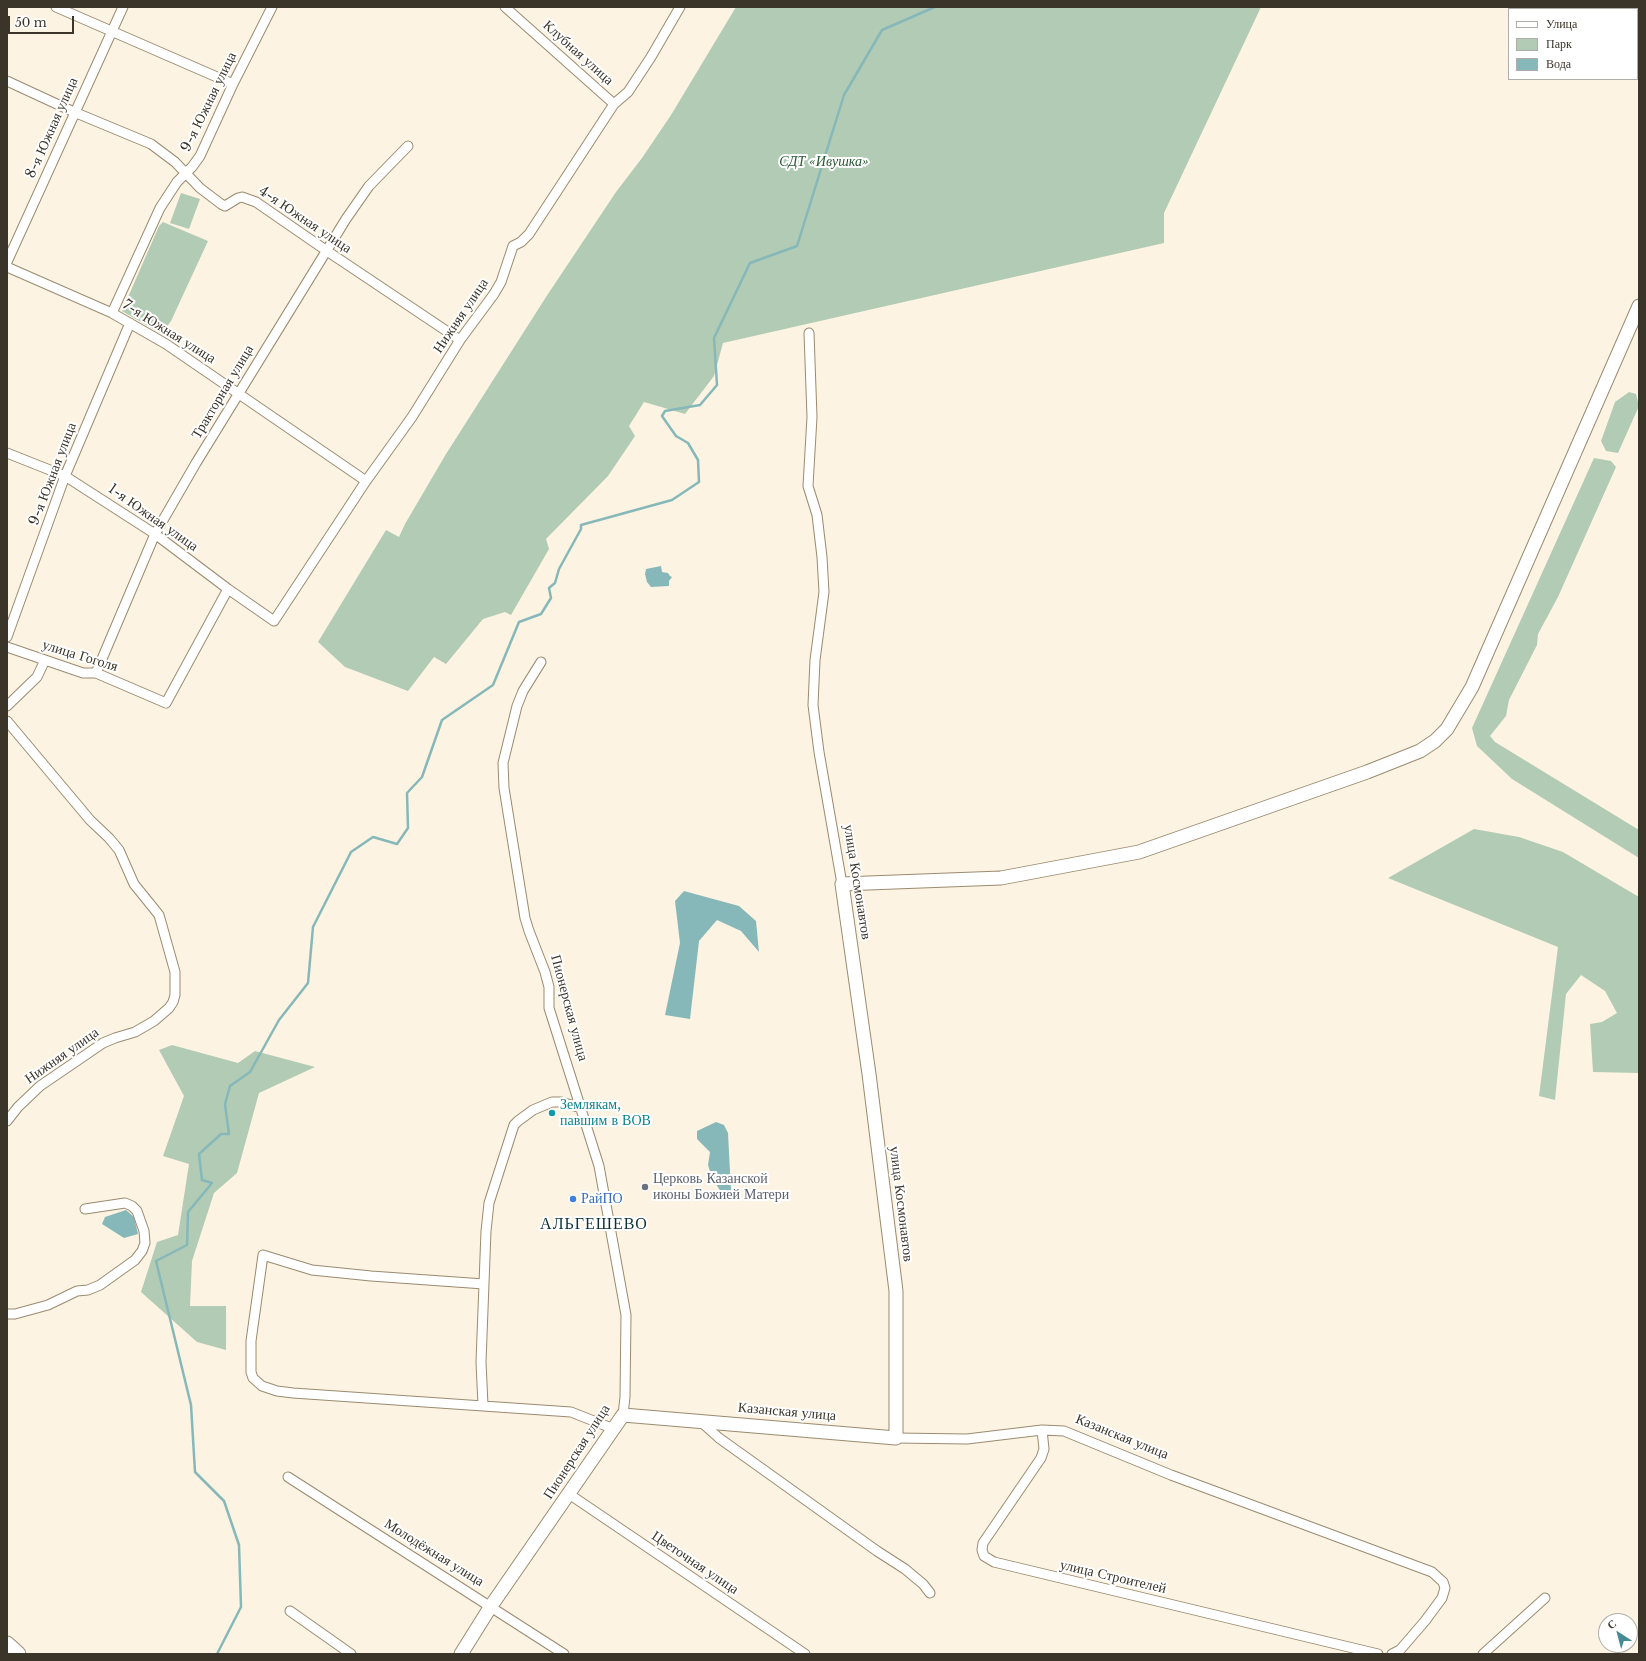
<!DOCTYPE html>
<meta charset="utf-8">
<style>
body{margin:0}
#map{position:relative;width:1646px;height:1661px;overflow:hidden;background:#fdf3e2;font-family:"Libre Baskerville",serif}
canvas{display:block}
.frame{position:absolute;inset:0;border:8px solid #3a3429;pointer-events:none}
.legend{position:absolute;left:1508px;top:8px;width:130px;height:72px;box-sizing:border-box;background:#fff;border:1px solid #b0aea9;margin:0;padding:5px 7px;list-style:none;font-size:12px;color:#3a3429}
.legend li{display:flex;align-items:center;gap:8px;height:20px}
.legend b{width:20px;border:1px solid #b0aea9}
.north{position:absolute;left:1598px;top:1613px;width:40px;height:40px;box-sizing:border-box;background:#fff;border:1px solid #b0aea9;border-radius:50%;rotate:324deg;font-size:11px;font-weight:700;line-height:16px;text-align:center;color:#3a3429}
.north::after{content:'';display:block;margin:auto;width:14px;height:18px;background:#448b95;clip-path:polygon(50% 0,100% 100%,50% 72%,0 100%)}
.scale{position:absolute;left:8px;top:16px;width:66px;height:18px;box-sizing:border-box;border:2px solid #3a3429;border-top:0;padding-left:5px;font-size:12px;line-height:14px;white-space:nowrap;color:#3a3429;-webkit-text-stroke:3px #fff;paint-order:stroke}
</style>
<div id="map">
<canvas width="1646" height="1661"></canvas>
<div class="frame"></div>
<ul class="legend">
<li><b style="height:5px;background:#fff"></b>Улица</li>
<li><b style="height:11px;background:#b2cbb5"></b>Парк</li>
<li><b style="height:11px;background:#86b8b9"></b>Вода</li>
</ul>
<div class="north">С</div>
<div class="scale">50 m</div>
</div>
<script>
const context = document.querySelector('canvas').getContext('2d');
context.lineJoin = 'round';
function paint(path, color) {
  context.fillStyle = color;
  context.fill(path, 'evenodd');
}
function toPath(rows) {
  const path = new Path2D();
  for (const r of rows) {
    path.moveTo(r[0], r[1]);
    for (let i = 2; i < r.length; i += 2) path.lineTo(r[i], r[i + 1]);
  }
  return path;
}
function strokePath(path, color, width, dash) {
  context.strokeStyle = color;
  context.lineWidth = width;
  context.lineCap = dash ? 'butt' : 'round';
  context.setLineDash(dash || []);
  context.stroke(path);
}
function drawText(font, color, halo, rows, align = 'center') {
  context.font = font + ' "Libre Baskerville",serif';
  context.lineWidth = 4;
  context.setLineDash([]);
  context.textBaseline = 'middle';
  context.strokeStyle = halo;
  context.fillStyle = color;
  for (const [text, x, y, turn = 0] of rows) {
    context.save();
    context.translate(x, y);
    context.rotate((+turn || 0) * Math.PI / 180);
    context.textAlign = isNaN(turn) ? turn : align;
    if (halo) context.strokeText(text, 0, 0);
    context.fillText(text, 0, 0);
    context.restore();
  }
}
const green = toPath([
 [736,7,1261,7,1164,213,1164,243,723,343,714,376,685,414,644,402,629,426,635,436,608,476,546,539,549,549,511,615,505,612,483,619,446,664,434,657,408,691,345,667,318,642,386,530,399,537,405,524,446,454,546,297,616,192,642,158,671,115],
 [181,193,200,199,189,229,170,223],
 [163,222,208,241,171,321,163,332,160,333,122,311,159,226],
 [1629,392,1636,394,1639,406,1618,453,1606,451,1601,441,1615,402],
 [1594,458,1611,461,1616,467,1558,597,1538,634,1537,645,1509,700,1506,716,1490,736,1495,742,1639,830,1639,858,1512,779,1477,746,1472,728],
 [1474,829,1519,837,1563,852,1639,897,1639,1073,1593,1072,1590,1024,1602,1022,1617,1013,1605,991,1581,975,1566,994,1555,1100,1539,1096,1558,947,1388,878],
 [172,1045,238,1063,255,1051,315,1067,259,1093,237,1173,214,1193,192,1261,190,1306,226,1306,226,1350,197,1342,141,1292,157,1242,178,1235,189,1164,163,1156,184,1096,159,1050]
]);
const water = toPath([
 [661,566,662,572,668,573,670,576,672,577,669,581,669,586,651,587,647,582,645,574,646,569],
 [684,891,739,906,756,921,759,952,741,931,717,920,699,941,690,1019,665,1015,680,943,675,901],
 [716,1122,724,1125,728,1133,731,1191,727,1195,721,1192,712,1178,708,1165,710,1152,697,1139,697,1131],
 [126,1210,134,1217,138,1234,124,1238,102,1224,105,1217]
]);
const stream = toPath([
 [217,1654,241,1607,239,1545,224,1501,195,1472,191,1405,156,1261,187,1245,188,1212,212,1183,202,1180,199,1154,221,1134,229,1134,225,1104,230,1086,250,1072,279,1020,308,983,313,927,351,852,373,837,397,844,408,828,407,793,422,777,442,720,493,685,519,622,541,614,551,598,549,588,555,583,559,569,581,529,581,525,672,500,699,482,698,460,688,443,676,436,662,416,665,411,700,405,717,385,714,338,750,263,797,246,844,95,882,30,935,7]
]);
const street = toPath([
 [56,7,233,84],
 [505,7,614,104],
 [7,81,74,112,151,144,175,162,200,188,221,204,225,206,238,198,242,197,256,202,327,251,460,340],
 [7,262,123,7],
 [7,267,112,313,166,344,366,481],
 [112,313,160,208,177,182,192,167,200,156,233,84,272,7],
 [809,333,812,417,808,486,817,515,822,557,824,592,815,660,813,705,819,752,842,884],
 [7,453,65,476,155,534,228,589,274,621,366,481,412,417,460,340,494,294,501,282,513,246,521,242,529,234,614,104,628,92,651,57,680,7],
 [7,637,65,476,130,323],
 [7,647,83,673,96,673,166,703,228,589],
 [541,662,523,691,517,706,503,763,504,788,525,918,529,931,545,972,549,987,549,1008,599,1166,626,1315,625,1397,623,1415],
 [96,673,155,534,196,463,346,219,369,186,408,146],
 [7,706,37,677,45,660],
 [7,721,90,820,109,838,119,850,134,884,159,915,175,972,175,995,173,1002,169,1008,154,1021,135,1032,115,1038,103,1043,40,1086,18,1107,7,1121],
 [484,1284,371,1276,312,1270,263,1255,251,1341,251,1372,253,1378,262,1386,277,1391,293,1393,571,1412,614,1429],
 [7,1314,15,1314,48,1305,77,1291,88,1290,100,1285,135,1260,142,1251,145,1243,144,1231,137,1211,132,1206,125,1203,85,1209],
 [483,1405,481,1362,486,1231,489,1203,514,1125,518,1121,533,1110,552,1102,561,1102,581,1108],
 [700,1421,719,1438,877,1551,905,1569,923,1584,930,1593],
 [1042,1430,1044,1449,1041,1458,983,1543,982,1550,984,1556,994,1562,1378,1654],
 [896,1438,967,1439,1042,1430,1064,1431,1171,1475,1432,1572,1443,1582,1445,1588,1442,1598,1425,1621,1400,1650,1392,1654],
 [288,1477,564,1654],
 [569,1494,805,1654],
 [290,1611,351,1654],
 [1483,1654,1545,1598]
]);
const secondary = toPath([
 [461,1654,491,1606,623,1415,896,1438,896,1291,869,1074,842,884,1001,878,1139,852,1367,772,1420,751,1435,741,1447,729,1472,687,1639,306]
]);
const primary = toPath([
 [7,1644,18,1654]
]);
const markers = [
 [552,1113,4,"#0f9aa8"],
 [645,1187,4,"#6b7280"],
 [573,1199,4,"#3f7fe0"]
];
const streetNames = [
 ["Клубная улица",578,53,42],
 ["9-я Южная улица",209,102,-64],
 ["8-я Южная улица",52,128,-66],
 ["4-я Южная улица",305,220,34],
 ["Нижняя улица",461,316,-56],
 ["7-я Южная улица",169,332,32],
 ["Тракторная улица",223,392,-59],
 ["9-я Южная улица",53,474,-69],
 ["1-я Южная улица",153,518,35],
 ["улица Гоголя",80,656,17],
 ["улица Космонавтов",857,882,81],
 ["Пионерская улица",569,1008,75],
 ["Нижняя улица",62,1056,-35],
 ["улица Космонавтов",901,1204,83],
 ["Казанская улица",787,1412,5],
 ["Казанская улица",1122,1437,22],
 ["Пионерская улица",577,1452,-57],
 ["Молодёжная улица",434,1553,32],
 ["Цветочная улица",695,1563,34],
 ["улица Строителей",1113,1577,13]
];
const parkNames = [
 ["СДТ «Ивушка»",824,162]
];
const cultureNames = [
 ["Землякам,",560,1105],
 ["павшим в ВОВ",560,1121]
];
const worshipNames = [
 ["Церковь Казанской",653,1179],
 ["иконы Божией Матери",653,1195]
];
const shopNames = [
 ["РайПО",581,1199]
];
const quarterNames = [
 ["АЛЬГЕШЕВО",594,1224]
];
paint(green, '#b2cbb5');
paint(water, '#86b8b9');
strokePath(stream, '#86b8b9', 2.5);
strokePath(street, '#9a8b70', 11);
strokePath(secondary, '#9a8b70', 15);
strokePath(primary, '#9a8b70', 17);
strokePath(street, '#fff', 9);
strokePath(secondary, '#fff', 13);
strokePath(primary, '#fff', 15);
for (const [x, y, r, color] of markers) {
  const dot = new Path2D();
  dot.arc(x, y, r, 0, 2 * Math.PI);
  context.fillStyle = color;
  context.fill(dot);
  strokePath(dot, '#fff', 1.5);
}
drawText('14px', '#3a3429', '#fff', streetNames);
drawText('italic 14px', '#285932', '#fff', parkNames);
drawText('14px', '#0d838f', '#fff', cultureNames, 'left');
drawText('14px', '#5b616d', '#fff', worshipNames, 'left');
drawText('14px', '#366cbe', '#fff', shopNames, 'left');
context.letterSpacing = '1px';
drawText('16px', '#0d3035', '#fff', quarterNames);
context.letterSpacing = '0px';
</script>
